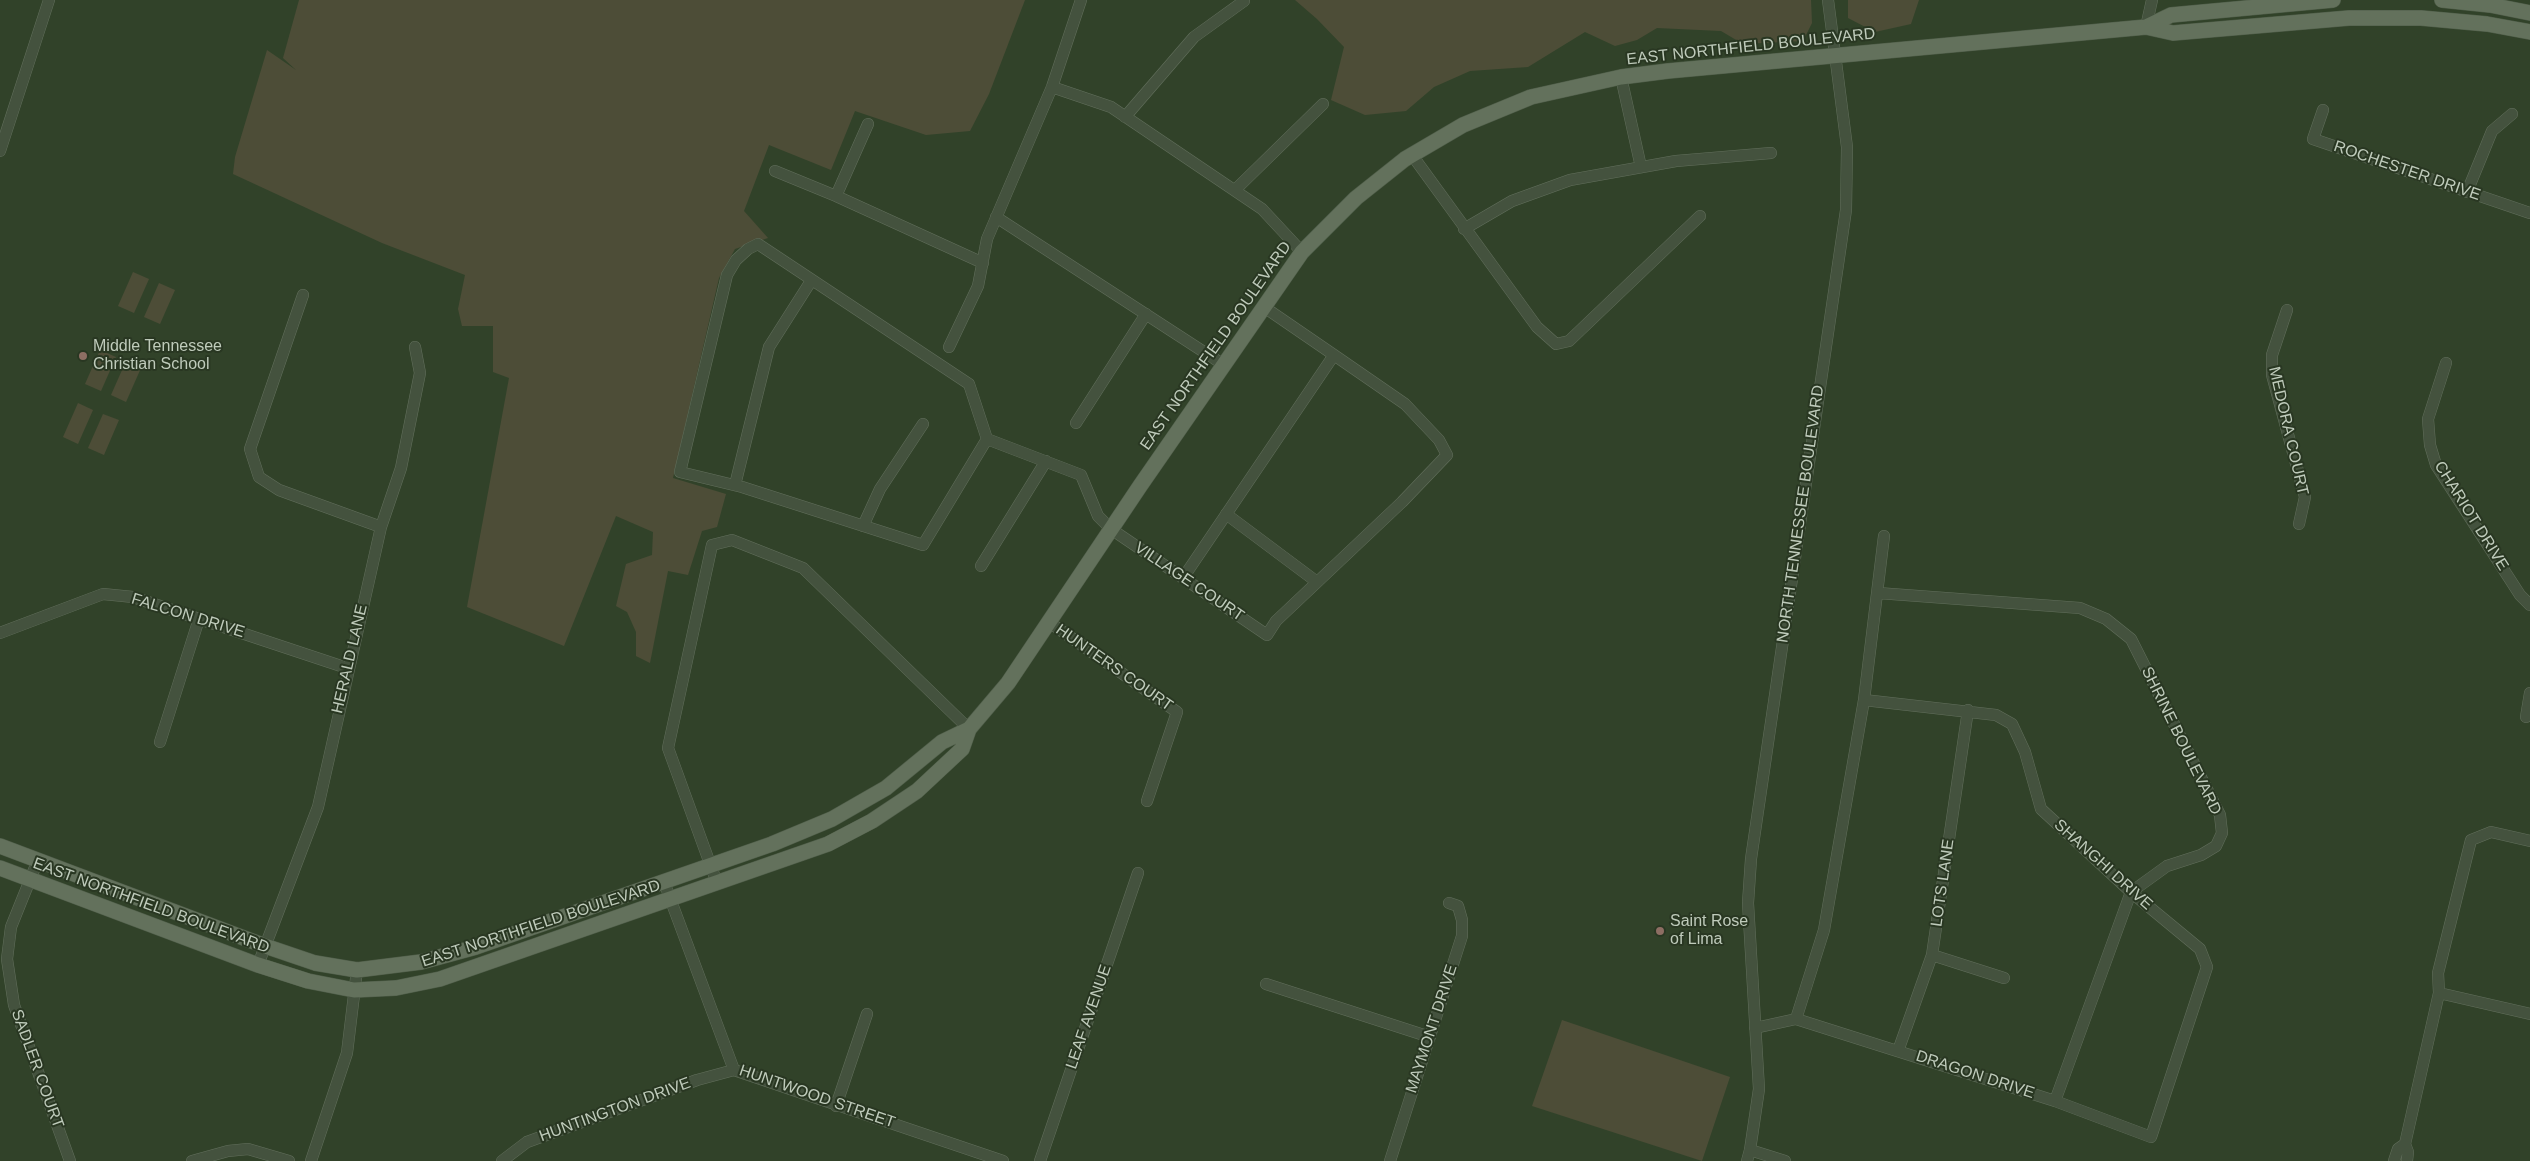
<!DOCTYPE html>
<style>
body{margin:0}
canvas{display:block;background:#314229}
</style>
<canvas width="2530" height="1161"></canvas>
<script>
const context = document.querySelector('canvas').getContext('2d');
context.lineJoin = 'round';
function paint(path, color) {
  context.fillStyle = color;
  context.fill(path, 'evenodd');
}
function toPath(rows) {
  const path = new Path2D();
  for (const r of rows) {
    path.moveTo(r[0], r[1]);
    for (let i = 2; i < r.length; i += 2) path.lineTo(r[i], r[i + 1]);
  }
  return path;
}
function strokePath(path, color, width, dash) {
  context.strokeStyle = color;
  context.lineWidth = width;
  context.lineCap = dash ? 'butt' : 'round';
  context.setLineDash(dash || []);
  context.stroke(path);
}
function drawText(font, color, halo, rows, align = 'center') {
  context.font = font + ' Helvetica,sans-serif';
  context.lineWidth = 4;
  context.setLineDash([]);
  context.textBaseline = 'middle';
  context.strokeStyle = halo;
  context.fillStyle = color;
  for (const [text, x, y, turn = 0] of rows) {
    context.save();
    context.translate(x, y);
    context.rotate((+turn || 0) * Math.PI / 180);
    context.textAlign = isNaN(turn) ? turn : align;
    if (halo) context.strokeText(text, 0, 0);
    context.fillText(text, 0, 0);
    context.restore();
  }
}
const green = toPath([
 [299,0,1025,0,989,94,970,131,926,135,855,111,831,170,769,145,744,211,768,238,735,249,719,278,673,478,726,494,717,527,702,531,688,575,668,571,650,663,636,656,636,632,627,612,616,606,626,564,652,555,653,532,616,516,564,646,467,607,509,378,493,372,493,326,462,326,458,309,465,275,382,243,233,174,235,157,267,50,296,70,283,58],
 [1295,0,1811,0,1812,23,1803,41,1743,44,1721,31,1657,28,1637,40,1615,46,1585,32,1528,67,1470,71,1434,87,1406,111,1365,115,1331,100,1344,47,1317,19],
 [1848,0,1919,0,1911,24,1875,32,1848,18],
 [133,272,149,279,134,313,118,306],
 [159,283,175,290,160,324,144,317],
 [100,350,116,357,101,391,85,384],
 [126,361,141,368,126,402,111,395],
 [78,403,93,410,78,444,63,437],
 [103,414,119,420,104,455,88,448],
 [1562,1020,1730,1077,1702,1161,1532,1106]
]);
const minor = toPath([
 [2146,27,2152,0],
 [1621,77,1641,167],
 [1052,87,1111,107,1262,209,1302,252],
 [2323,110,2313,139,2530,213],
 [1125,117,1194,37,1244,1],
 [868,124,836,196,983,263],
 [0,151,49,0],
 [1412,155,1537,327,1556,344,1569,341,1700,216],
 [775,171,836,196],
 [1235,190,1323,104],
 [2467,192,2492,131,2512,114],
 [996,217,1224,365],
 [1464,229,1512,201,1570,180,1676,161,1771,153],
 [303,295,250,449,259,477,279,490,381,527],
 [2287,310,2272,355,2272,375,2305,497,2299,524],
 [949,347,978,286,987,239,1052,87,1081,0],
 [2446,363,2428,419,2430,445,2436,465,2520,595,2530,605],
 [1076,423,1146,314],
 [987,439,923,545,742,487,680,472,727,275,736,260,748,249,758,244,969,384,987,439,1081,475,1098,516,1111,529,1267,635,1276,621,1402,502,1447,455,1439,440,1405,404,1334,355],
 [735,485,769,347,811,281],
 [1226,514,1317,582],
 [863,526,880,489,923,424],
 [981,566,1046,461],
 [1183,578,1334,355,1264,307],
 [1878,593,2080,608,2106,619,2131,639,2220,815,2222,833,2216,846,2201,855,2167,866,2131,892,2055,1101],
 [1049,622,1177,712,1147,801],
 [0,633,103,594,133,597,347,668],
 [2526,717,2530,693],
 [160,742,199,619],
 [2530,841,2491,832,2471,840,2438,973,2439,993,2530,1014],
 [38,860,11,927,7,959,14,1005,70,1161],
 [664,882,734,1070,1003,1161],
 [717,883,668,748,712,545,732,540,803,568,969,729],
 [1932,955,2004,978],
 [258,965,318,807,381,527,401,468,420,373,415,347],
 [1266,984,1430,1037],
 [1796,1019,2055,1101,2151,1137,2207,967,2200,949,2131,892,2041,809,2025,752,2012,724,1996,715,1864,700],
 [1755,1028,1796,1019,1824,930,1864,700,1884,536],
 [1898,1051,1932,955,1968,710],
 [836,1106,867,1014],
 [2405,1144,2439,993],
 [1750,1150,1785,1161],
 [192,1161,228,1151,248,1149,289,1161],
 [311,1161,347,1053,357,970],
 [502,1161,527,1142,697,1080,734,1070],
 [1040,1161,1138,873],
 [1390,1161,1462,936,1462,920,1458,906,1449,903],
 [1747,1161,1750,1150,1759,1089,1748,903,1751,859,1846,210,1847,147,1828,0],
 [2394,1161,2398,1149,2405,1144,2408,1152,2407,1161]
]);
const major = toPath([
 [2442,0,2490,5,2530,13],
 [2146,27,2171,15,2333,0],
 [0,846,265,946,315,963,357,970,421,962,476,947,772,844,832,819,886,788,942,742,969,729],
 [0,868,258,965,308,981,354,990,396,988,440,979,828,844,872,821,917,791,962,749,969,729,1008,683,1140,486,1302,252,1356,198,1405,159,1463,125,1531,97,1621,77,1668,71,2146,27,2173,33,2349,18,2421,18,2487,24,2530,32]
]);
const markers = [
 [83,356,5,"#8d6e63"],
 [1660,931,5,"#8d6e63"]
];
const streetNames = [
 ["EAST NORTHFIELD BOULEVARD",1751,47,-6],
 ["ROCHESTER DRIVE",2407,171,19],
 ["EAST NORTHFIELD BOULEVARD",1216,346,-55],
 ["MEDORA COURT",2288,431,77],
 ["NORTH TENNESSEE BOULEVARD",1801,514,-82],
 ["CHARIOT DRIVE",2471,516,58],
 ["VILLAGE COURT",1189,582,34],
 ["FALCON DRIVE",188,616,17],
 ["HERALD LANE",350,659,-77],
 ["HUNTERS COURT",1114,668,35],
 ["SHRINE BOULEVARD",2181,741,64],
 ["SHANGHI DRIVE",2103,865,42],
 ["LOTS LANE",1943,883,-82],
 ["EAST NORTHFIELD BOULEVARD",151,906,20],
 ["EAST NORTHFIELD BOULEVARD",541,924,-18],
 ["LEAF AVENUE",1089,1017,-71],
 ["MAYMONT DRIVE",1432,1029,-72],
 ["SADLER COURT",37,1069,70],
 ["DRAGON DRIVE",1975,1075,18],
 ["HUNTWOOD STREET",817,1097,19],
 ["HUNTINGTON DRIVE",615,1110,-20]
];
const poiNames = [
 ["Middle Tennessee",93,347],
 ["Christian School",93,365],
 ["Saint Rose",1670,922],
 ["of Lima",1670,940]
];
paint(green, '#4d4d37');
strokePath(minor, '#626f5c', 12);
strokePath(major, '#505e4a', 16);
strokePath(minor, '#44523e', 11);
strokePath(major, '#63715c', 15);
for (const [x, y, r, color] of markers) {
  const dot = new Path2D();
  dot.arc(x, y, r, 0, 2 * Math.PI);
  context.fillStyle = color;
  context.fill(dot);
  strokePath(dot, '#293722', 2);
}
drawText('16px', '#bfcbbb', '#293722', streetNames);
drawText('16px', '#bfcbbb', '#293722', poiNames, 'left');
</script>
